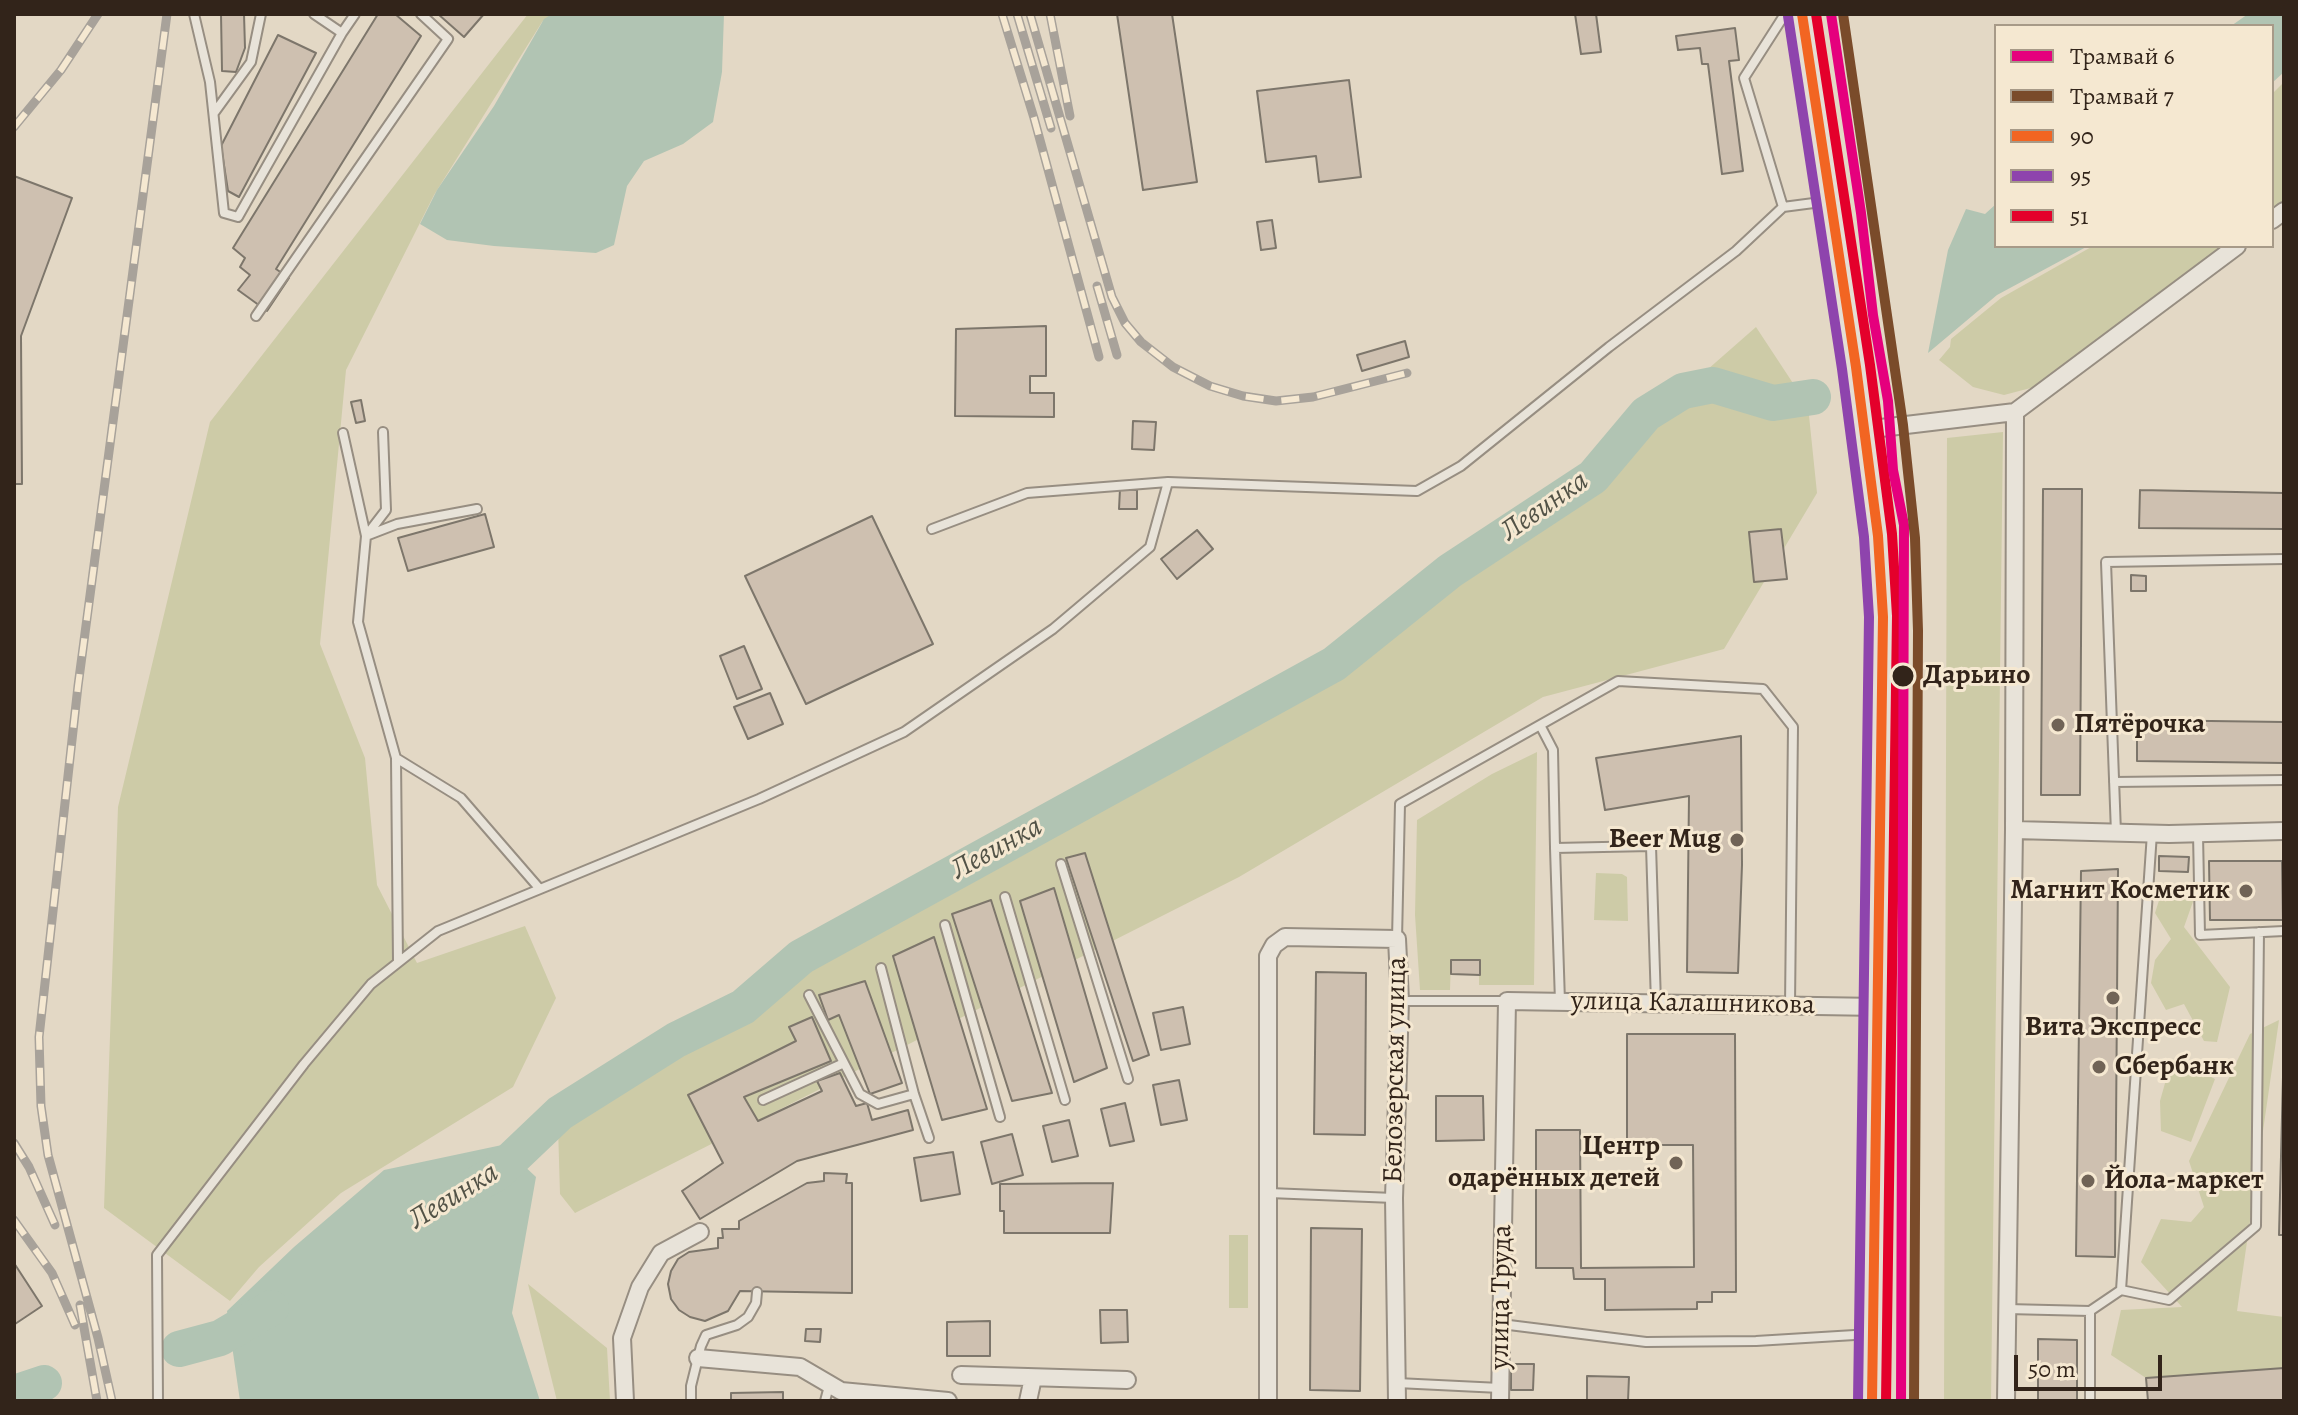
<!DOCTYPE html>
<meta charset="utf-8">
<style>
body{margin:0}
#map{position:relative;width:2298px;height:1415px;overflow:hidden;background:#e3d8c5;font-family:Alegreya,serif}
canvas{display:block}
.frame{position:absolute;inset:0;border:16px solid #32241a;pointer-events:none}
.legend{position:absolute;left:1994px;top:24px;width:280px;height:224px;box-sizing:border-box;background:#f5e8d1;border:2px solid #a79a88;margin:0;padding:10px 14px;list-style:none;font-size:24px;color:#32241a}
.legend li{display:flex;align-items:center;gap:16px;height:40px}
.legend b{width:40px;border:2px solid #a79a88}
.scale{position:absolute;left:2014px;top:1355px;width:148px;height:36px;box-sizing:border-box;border:4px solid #32241a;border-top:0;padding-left:10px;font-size:24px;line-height:28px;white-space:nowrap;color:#32241a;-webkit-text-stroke:6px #f5e8d1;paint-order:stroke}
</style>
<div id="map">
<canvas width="2298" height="1415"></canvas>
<div class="frame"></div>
<ul class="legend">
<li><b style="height:10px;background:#e5007d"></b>Трамвай 6</li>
<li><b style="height:10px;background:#7a4b2a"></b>Трамвай 7</li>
<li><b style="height:10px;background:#f26522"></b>90</li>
<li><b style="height:10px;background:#8e44ad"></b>95</li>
<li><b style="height:10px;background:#e4002b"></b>51</li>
</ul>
<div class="scale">50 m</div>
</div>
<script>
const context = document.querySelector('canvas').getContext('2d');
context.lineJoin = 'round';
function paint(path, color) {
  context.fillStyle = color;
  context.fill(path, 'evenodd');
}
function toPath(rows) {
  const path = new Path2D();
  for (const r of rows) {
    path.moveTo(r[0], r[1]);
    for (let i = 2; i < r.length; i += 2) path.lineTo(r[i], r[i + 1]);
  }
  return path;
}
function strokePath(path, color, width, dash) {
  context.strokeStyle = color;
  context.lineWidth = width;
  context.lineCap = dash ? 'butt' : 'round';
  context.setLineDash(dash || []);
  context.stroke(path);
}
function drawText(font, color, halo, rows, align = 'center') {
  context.font = font + ' Alegreya,serif';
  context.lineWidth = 6;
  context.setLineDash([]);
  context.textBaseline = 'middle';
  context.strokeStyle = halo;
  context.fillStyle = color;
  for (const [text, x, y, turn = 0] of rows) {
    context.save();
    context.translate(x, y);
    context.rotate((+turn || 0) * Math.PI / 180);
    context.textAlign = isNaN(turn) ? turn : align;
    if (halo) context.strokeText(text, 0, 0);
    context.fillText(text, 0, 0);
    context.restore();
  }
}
const green = toPath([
 [528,14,554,14,542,22,434,195,346,370,320,644,365,758,377,885,417,963,525,926,556,998,513,1087,341,1193,259,1267,230,1301,104,1208,118,807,210,422],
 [2284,82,2284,205,2272,213,2272,94],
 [2093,246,2228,246,2042,385,2004,395,1973,387,1939,360,1950,347,1951,339,2001,298],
 [1756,327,1808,406,1817,493,1724,649,1543,697,1239,877,575,1213,560,1194,558,1127,1415,599,1683,391],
 [2003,432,1991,1401,1944,1401,1947,438],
 [1537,752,1534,985,1479,985,1479,960,1451,960,1450,990,1420,990,1415,915,1417,820,1492,774],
 [1596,873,1622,874,1627,877,1628,921,1594,920],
 [2163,888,2195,896,2184,927,2230,987,2217,1042,2204,1041,2184,1004,2166,1010,2151,983,2155,960,2171,939,2155,913],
 [2279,1020,2237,1311,2284,1317,2284,1368,2146,1378,2111,1355,2121,1310,2182,1307,2141,1262,2161,1219,2191,1222,2204,1207,2189,1161,2250,1034],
 [2188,1065,2215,1079,2191,1142,2161,1131,2160,1101,2169,1069],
 [1229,1235,1248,1235,1248,1308,1229,1308],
 [528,1284,607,1348,610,1401,557,1401]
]);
const water = toPath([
 [552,14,724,14,722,72,713,122,683,144,644,161,627,186,614,245,596,253,494,246,447,240,420,224,437,190,494,106,544,19],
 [2248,14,2284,14,2284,72,2272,83,2272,26,2231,26],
 [1996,204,1996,246,2088,246,1997,295,1928,353,1948,250,1966,209,1985,214],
 [502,1145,536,1177,512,1313,540,1401,240,1401,227,1311,294,1247,384,1170]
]);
const river = toPath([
 [476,1185,498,1172,560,1113,676,1040,743,1007,801,957,1334,664,1450,571,1593,477,1646,414,1683,391,1713,385,1773,403,1813,397],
 [179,1349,220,1338,271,1308],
 [14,1393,44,1383]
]);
const building = toPath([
 [221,14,244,14,245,48,236,72,222,71,221,14],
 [378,14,395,14,421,36,276,269,289,278,267,311,238,290,250,275,240,267,245,258,233,248,378,14],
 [438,14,484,14,464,37,438,14],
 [1117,14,1172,14,1197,182,1143,190,1117,14],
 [1575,14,1596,14,1601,52,1581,54,1575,14],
 [1735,28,1739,60,1729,61,1743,171,1722,174,1708,64,1702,64,1700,48,1678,50,1676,36,1735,28],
 [278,35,316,53,239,197,228,191,221,146,278,35],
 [1349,80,1361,177,1319,182,1316,156,1266,162,1257,91,1349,80],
 [14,176,72,198,21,336,22,484,14,484,14,176],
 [1272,220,1276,248,1261,250,1257,222,1272,220],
 [1046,326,1046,376,1030,376,1030,393,1054,393,1054,417,955,416,956,329,1046,326],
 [1405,341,1409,357,1362,371,1357,355,1405,341],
 [361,400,365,421,356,423,351,402,361,400],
 [1133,421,1156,422,1154,450,1132,449,1133,421],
 [1120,489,1137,490,1137,509,1119,509,1120,489],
 [2043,489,2082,489,2080,795,2041,795,2043,489],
 [2140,490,2284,493,2284,529,2139,528,2140,490],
 [485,514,494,547,408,571,398,538,485,514],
 [872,516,933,644,806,704,745,576,872,516],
 [1781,529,1787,579,1754,582,1749,532,1781,529],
 [1197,530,1213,549,1177,579,1161,559,1197,530],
 [2131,575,2146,576,2146,591,2131,591,2131,575],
 [744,646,762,689,737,699,720,656,744,646],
 [770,693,783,724,748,739,734,707,770,693],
 [2137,720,2284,722,2284,763,2137,761,2137,720],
 [1741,736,1742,865,1738,973,1687,972,1689,796,1605,810,1596,758,1741,736],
 [1085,853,1149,1055,1133,1061,1066,858,1085,853],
 [2159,856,2189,857,2188,872,2159,871,2159,856],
 [2209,861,2282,861,2283,920,2210,920,2209,861],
 [2118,869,2115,1257,2076,1256,2081,871,2118,869],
 [1054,888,1107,1068,1074,1082,1020,901,1054,888],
 [991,900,1052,1093,1012,1101,952,914,991,900],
 [934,937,987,1109,942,1120,893,956,934,937],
 [1451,960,1480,960,1480,975,1451,974,1451,960],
 [1316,972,1366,973,1365,1135,1314,1134,1316,972],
 [865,981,902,1083,870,1094,839,1015,828,1020,819,995,865,981],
 [1183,1007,1190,1044,1161,1050,1153,1013,1183,1007],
 [812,1017,831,1061,744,1097,758,1121,822,1091,817,1081,840,1073,856,1106,867,1103,872,1120,908,1110,913,1130,797,1161,700,1219,682,1191,723,1163,688,1095,796,1041,789,1027,812,1017],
 [1627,1034,1735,1034,1736,1292,1712,1292,1712,1302,1697,1302,1697,1309,1605,1310,1605,1279,1574,1279,1573,1268,1536,1268,1536,1130,1580,1130,1581,1268,1694,1267,1693,1145,1627,1145,1627,1034],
 [2284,1038,2284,1235,2279,1235,2284,1038],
 [1179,1080,1187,1120,1161,1125,1153,1085,1179,1080],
 [1436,1096,1483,1096,1484,1140,1436,1141,1436,1096],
 [1125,1103,1134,1141,1110,1146,1101,1109,1125,1103],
 [1069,1120,1078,1156,1052,1162,1043,1126,1069,1120],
 [1012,1134,1023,1175,992,1184,981,1142,1012,1134],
 [953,1152,960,1194,921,1201,914,1158,953,1152],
 [824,1173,847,1174,846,1183,852,1183,852,1293,740,1291,728,1311,705,1321,690,1317,679,1310,671,1299,668,1284,671,1271,678,1259,689,1252,718,1248,718,1238,723,1238,722,1229,739,1229,739,1221,807,1183,824,1181,824,1173],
 [1113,1183,1110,1233,1004,1233,1004,1211,1000,1211,1000,1184,1113,1183],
 [1311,1228,1362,1229,1360,1391,1310,1390,1311,1228],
 [14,1263,42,1306,15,1324,14,1323,14,1263],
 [1100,1310,1127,1310,1128,1342,1101,1343,1100,1310],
 [990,1321,990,1356,947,1356,947,1322,990,1321],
 [806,1329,821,1329,820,1342,805,1341,806,1329],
 [2038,1339,2077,1340,2077,1401,2038,1401,2038,1339],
 [1511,1364,1534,1364,1533,1390,1511,1390,1511,1364],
 [2284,1368,2284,1401,2148,1401,2146,1378,2284,1368],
 [1587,1376,1629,1377,1628,1401,1587,1401,1587,1376],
 [783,1392,783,1401,731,1401,731,1393,783,1392]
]);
const lane = toPath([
 [194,14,210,82,224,213,238,217,342,33,314,14],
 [342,33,355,14],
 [214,113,251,62,261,14],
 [1783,207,1744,78,1785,14],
 [256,316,448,39,421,14],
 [343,433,366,536,386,510,383,432],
 [477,509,397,524,366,536,358,622,396,758,461,798,539,888],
 [932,529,1027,493,1168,482,1417,491,1461,466,1609,347,1736,251,1783,207,1829,201],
 [1540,725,1553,750,1555,848],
 [396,758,398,962],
 [2114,782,2284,780],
 [2116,833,2106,562,2284,559],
 [2198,834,2200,935,2284,931],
 [1061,864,1128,1079],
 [1005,897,1065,1100],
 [945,925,1000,1117],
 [1397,939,1400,804,1618,681,1763,689,1793,727,1790,1005],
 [881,968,914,1094,929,1138],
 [809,995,844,1063],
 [1400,1001,1507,1001],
 [1560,1002,1555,848,1651,846,1656,1003],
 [763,1100,844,1063,860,1094,878,1104,914,1094],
 [1269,1193,1394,1198],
 [2121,1290,2169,1300,2256,1226,2259,932],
 [2007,1309,2090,1311,2090,1401],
 [2090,1311,2121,1290,2152,833],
 [1501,1324,1646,1342,1756,1341,1871,1334],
 [1397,1383,1500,1388],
 [158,1401,157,1255,304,1064,371,984,438,931,759,799,904,732,1053,629,1150,547,1168,482],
 [691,1401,691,1386,701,1346,706,1335,737,1325,748,1317,756,1303,757,1292],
 [825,1401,829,1386]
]);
const street = toPath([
 [2272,220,2284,211],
 [1864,430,2015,412,2237,246],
 [2014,830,2169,834,2284,831],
 [698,1358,800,1367,841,1391,948,1401],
 [961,1375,1127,1380],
 [625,1401,622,1338,640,1287,661,1253,700,1232],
 [1028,1401,1033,1378],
 [1268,1401,1268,956,1274,945,1285,937,1397,939,1400,1001,1394,1198,1397,1401],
 [1500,1401,1507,1001,1879,1007],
 [2006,1401,2014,830,2015,412]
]);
const primary = toPath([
 [1802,14,1856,367,1878,536,1883,617,1872,1401]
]);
const rail = toPath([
 [1002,14,1034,118,1099,357],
 [1017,14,1051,128],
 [1030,14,1112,297,1125,323,1141,342,1173,367,1210,386,1243,396,1276,401,1313,397,1407,373],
 [1050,14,1070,116],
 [14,127,61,70,98,14],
 [1097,286,1117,355],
 [14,1143,29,1167,55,1225],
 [14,1220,52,1273,75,1325],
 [80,1305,97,1401],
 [112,1401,98,1338,48,1155,41,1106,39,1037,78,686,167,14]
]);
const bus1 = toPath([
 [1802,14,1856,367,1878,536,1883,617,1872,1401]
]);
const bus2 = toPath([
 [1788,16,1842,369,1864,537,1869,617,1858,1401]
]);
const bus3 = toPath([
 [1816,14,1870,365,1892,534,1897,616,1886,1401]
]);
const tram1 = toPath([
 [1831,14,1861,213,1873,315,1888,401,1893,470,1904,525,1901,1401]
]);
const tram2 = toPath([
 [1843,14,1903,425,1915,538,1918,631,1914,1401]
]);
const markers = [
 [1903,676,12,"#32241a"],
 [2058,725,8,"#706356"],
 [1737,840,8,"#706356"],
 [2246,891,8,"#706356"],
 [2113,998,8,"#706356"],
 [2099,1067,8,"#706356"],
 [1676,1163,8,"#706356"],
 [2088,1181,8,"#706356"]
];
const stopNames = [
 ["Дарьино",1923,676]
];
const poiNames = [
 ["Пятёрочка",2074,725],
 ["Beer Mug",1721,840,"right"],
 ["Магнит Косметик",2230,891,"right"],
 ["Вита Экспресс",2113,1028,"center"],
 ["Сбербанк",2115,1067],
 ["Центр",1660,1147,"right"],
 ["одарённых детей",1660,1179,"right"],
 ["Йола-маркет",2104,1181]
];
const streetNames = [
 ["улица Калашникова",1693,1004,1],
 ["Белозерская улица",1396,1070,-89],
 ["улица Труда",1502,1297,-89]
];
const waterNames = [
 ["Левинка",1545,507,-35],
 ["Левинка",997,849,-29],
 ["Левинка",454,1197,-32]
];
paint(green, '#cdcba7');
paint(water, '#b1c4b3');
strokePath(river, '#b1c4b3', 36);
paint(building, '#cec0b0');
strokePath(building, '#7d766b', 2);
strokePath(lane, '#978e82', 12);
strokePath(street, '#978e82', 20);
strokePath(primary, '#7d766b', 28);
strokePath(lane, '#e8e3d9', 8);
strokePath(street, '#e8e3d9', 16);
strokePath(primary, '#e5ded3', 24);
strokePath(rail, '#a8a29a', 9);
strokePath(rail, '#f5e8d1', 6, [18]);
strokePath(bus1, '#f26522', 10);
strokePath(bus2, '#8e44ad', 10);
strokePath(bus3, '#e4002b', 10);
strokePath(tram1, '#e5007d', 10);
strokePath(tram2, '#7a4b2a', 10);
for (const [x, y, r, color] of markers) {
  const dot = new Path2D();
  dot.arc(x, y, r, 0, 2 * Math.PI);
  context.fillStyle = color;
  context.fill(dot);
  strokePath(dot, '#f5e8d1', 3);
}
drawText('bold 28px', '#32241a', '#f5e8d1', stopNames, 'left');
drawText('bold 28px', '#32241a', '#f5e8d1', poiNames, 'left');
drawText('28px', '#32241a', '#f5e8d1', streetNames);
drawText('italic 30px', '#525246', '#f5e8d1', waterNames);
</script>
